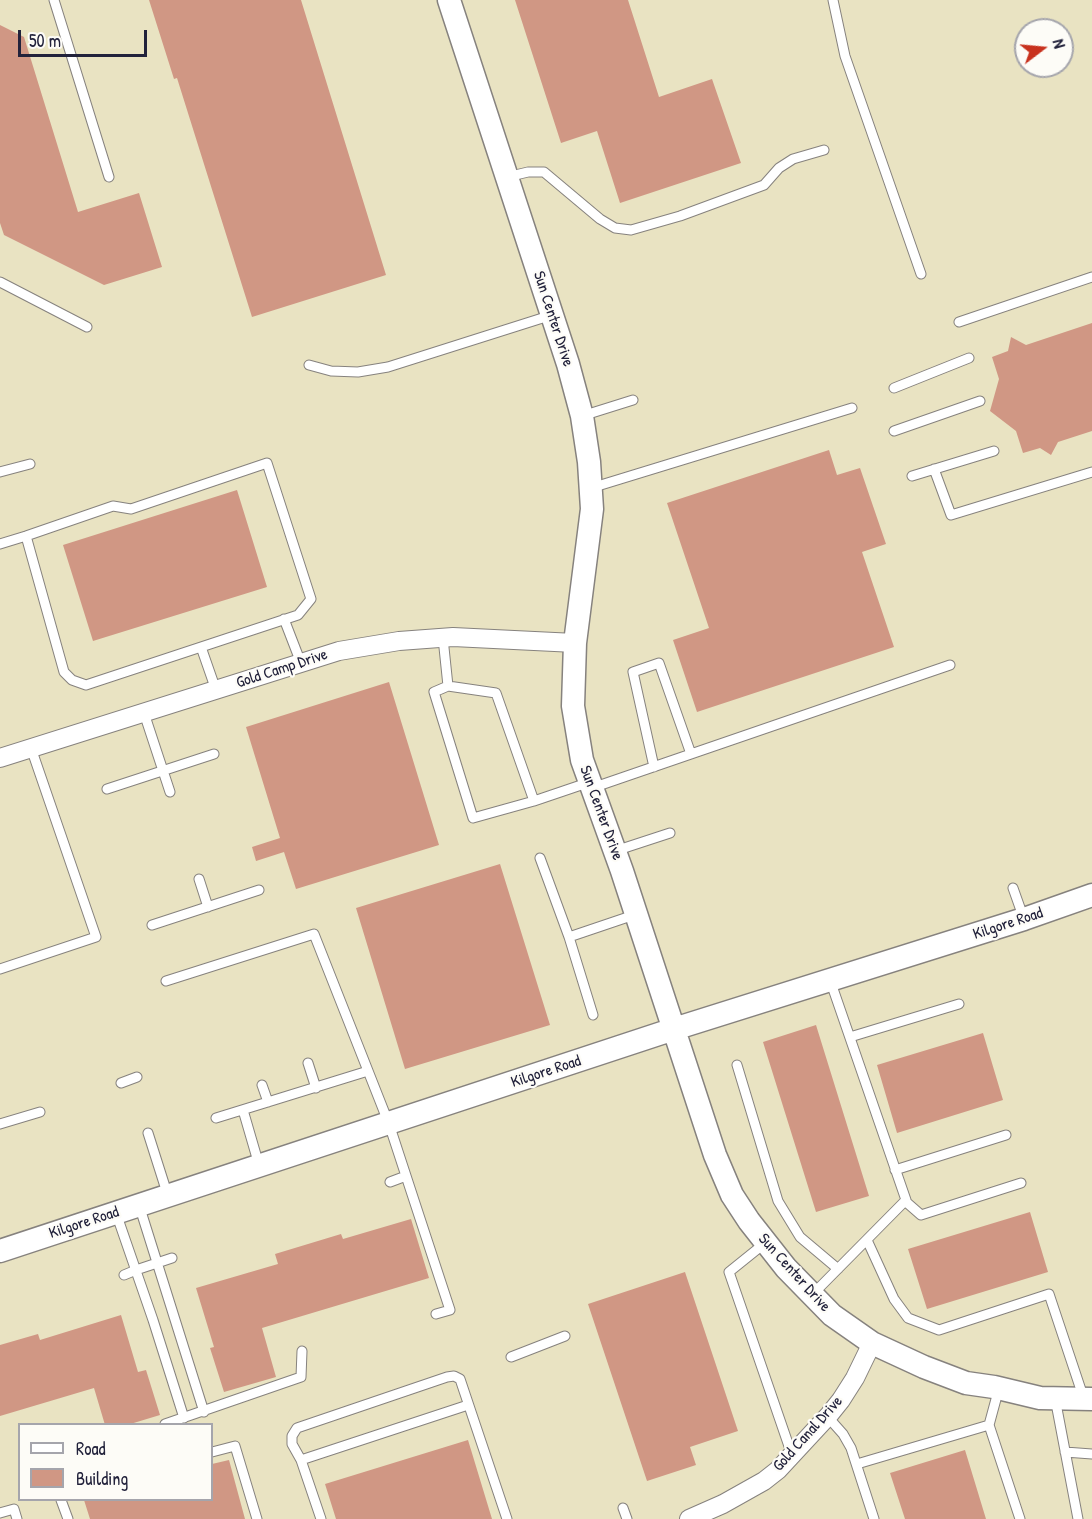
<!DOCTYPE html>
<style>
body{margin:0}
#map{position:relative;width:1092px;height:1519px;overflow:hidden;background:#e9e3c2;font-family:"Patrick Hand",sans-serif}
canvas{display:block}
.legend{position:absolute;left:18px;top:1423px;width:195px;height:78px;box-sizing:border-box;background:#fdfcf7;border:2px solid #a5a5ac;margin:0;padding:8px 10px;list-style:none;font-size:18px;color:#22223b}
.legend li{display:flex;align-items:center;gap:12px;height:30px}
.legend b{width:30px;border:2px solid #a5a5ac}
.north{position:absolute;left:1014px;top:18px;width:60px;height:60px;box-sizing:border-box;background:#fdfcf7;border:2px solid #a5a5ac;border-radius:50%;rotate:74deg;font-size:16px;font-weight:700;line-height:24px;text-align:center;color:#22223b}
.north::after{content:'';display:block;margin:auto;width:21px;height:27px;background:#c8321e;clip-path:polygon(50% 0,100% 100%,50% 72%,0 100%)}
.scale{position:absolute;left:18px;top:30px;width:129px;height:27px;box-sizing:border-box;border:3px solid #22223b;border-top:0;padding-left:8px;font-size:18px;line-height:21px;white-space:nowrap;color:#22223b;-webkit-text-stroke:4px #fdfcf7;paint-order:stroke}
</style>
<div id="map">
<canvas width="1092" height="1519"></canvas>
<ul class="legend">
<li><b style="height:8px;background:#fff"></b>Road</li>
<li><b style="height:16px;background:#d09784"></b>Building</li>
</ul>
<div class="north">N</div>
<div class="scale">50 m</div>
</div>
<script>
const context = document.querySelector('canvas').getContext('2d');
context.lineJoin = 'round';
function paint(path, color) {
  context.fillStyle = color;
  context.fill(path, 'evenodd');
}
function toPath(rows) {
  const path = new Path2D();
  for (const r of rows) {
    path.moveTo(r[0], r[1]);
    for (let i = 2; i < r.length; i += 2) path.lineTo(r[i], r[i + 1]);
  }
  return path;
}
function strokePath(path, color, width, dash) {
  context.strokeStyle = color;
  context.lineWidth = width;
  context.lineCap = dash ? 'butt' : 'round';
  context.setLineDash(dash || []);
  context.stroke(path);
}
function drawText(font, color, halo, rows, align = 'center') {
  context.font = font + ' "Patrick Hand",sans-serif';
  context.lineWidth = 4.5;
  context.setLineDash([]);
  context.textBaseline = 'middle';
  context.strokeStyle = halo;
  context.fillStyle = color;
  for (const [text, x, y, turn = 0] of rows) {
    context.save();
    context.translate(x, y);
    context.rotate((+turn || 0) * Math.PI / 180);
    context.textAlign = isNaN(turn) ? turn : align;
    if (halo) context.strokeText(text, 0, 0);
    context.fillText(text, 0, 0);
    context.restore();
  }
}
const building = toPath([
 [149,0,301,0,386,275,252,317,177,78,174,79],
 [515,0,628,0,659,97,712,79,741,163,620,203,597,131,561,143],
 [0,25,24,37,78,212,139,193,162,267,104,285,4,235,0,223],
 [1092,323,1092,431,1058,442,1051,455,1040,448,1023,453,1016,431,990,411,999,379,992,357,1008,351,1011,337,1026,345],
 [829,450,837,475,860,468,886,544,862,552,894,647,697,712,673,640,709,628,667,503],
 [237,490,267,587,93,641,63,545],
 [389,682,439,845,296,889,284,852,256,861,252,847,280,838,246,727],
 [500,864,550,1025,405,1069,356,908],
 [816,1025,869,1196,816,1212,763,1042],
 [983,1033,1003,1100,897,1133,877,1065],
 [1030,1212,1048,1272,927,1309,908,1249],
 [411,1219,429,1278,262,1328,276,1377,224,1392,210,1348,214,1347,196,1288,278,1264,275,1254,341,1234,343,1239],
 [685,1272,738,1431,690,1447,696,1465,647,1481,588,1304],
 [121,1315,138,1372,146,1370,160,1415,127,1425,105,1425,94,1388,0,1416,0,1345,38,1334,40,1340],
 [468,1440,492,1519,336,1519,325,1484],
 [965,1450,986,1519,905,1519,890,1473],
 [229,1460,245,1519,90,1519,84,1500,212,1500,212,1464]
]);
const service = toPath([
 [54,0,109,177],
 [833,0,845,56,921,274],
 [507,177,528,172,544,172,600,219,615,228,631,230,680,216,764,185,779,168,793,159,824,150],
 [0,282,87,327],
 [959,322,1092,277],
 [309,365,331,371,358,372,388,367,552,315],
 [894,388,969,358],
 [582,416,633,400],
 [894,431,980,401],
 [934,469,951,515,1092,472],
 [0,472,30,464],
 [912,476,994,451],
 [591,488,852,408],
 [0,544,26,536,113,506,131,509,267,463,311,599,298,615,86,685,72,680,64,672,26,536],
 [284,619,301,663],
 [443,638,448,686,496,693,534,801,590,782],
 [201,647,216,690],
 [448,686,434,692,473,818,534,801],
 [144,713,170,792],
 [654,767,633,672,659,663,691,754],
 [592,788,950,665],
 [107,789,214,754],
 [615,851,670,833],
 [540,858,569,937],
 [199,879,208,907],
 [1013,888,1024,919],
 [152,925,259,890],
 [0,969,96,937,31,748],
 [166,981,314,934,389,1124,450,1310,436,1314],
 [593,1015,569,937,637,914],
 [850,1037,959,1004],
 [308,1063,316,1088],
 [737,1065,778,1201,800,1237,838,1269],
 [121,1083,137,1077],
 [262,1085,268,1102],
 [243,1110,259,1165],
 [216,1118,368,1071],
 [0,1124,40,1112],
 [148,1133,168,1196],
 [895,1170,1006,1135],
 [390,1182,406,1176],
 [905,1201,921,1215,1021,1183],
 [139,1205,204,1412],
 [116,1213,153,1320,184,1418],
 [867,1240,894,1299,908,1318,939,1330,1049,1294,1084,1399],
 [765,1243,729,1272,792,1455],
 [124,1275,136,1270,172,1258],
 [812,1295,906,1200,830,980],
 [511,1357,565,1336],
 [999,1388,989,1425,1020,1519],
 [1055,1398,1078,1519],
 [827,1416,843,1434,851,1448,874,1519],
 [165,1424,301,1377,302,1351],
 [212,1452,235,1446,257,1519],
 [1065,1452,1092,1454],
 [301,1460,468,1405],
 [857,1464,989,1425],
 [61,1500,68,1519],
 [623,1508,627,1519],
 [0,1513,14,1509,17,1519],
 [321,1519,301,1460,292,1444,292,1436,297,1428,447,1377,454,1376,460,1379,507,1519]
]);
const minor = toPath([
 [0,758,339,651,399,641,453,637,575,643],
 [689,1519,723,1504,764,1481,778,1470,829,1415,841,1400,855,1378,872,1343]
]);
const tertiary = toPath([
 [449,0,568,364,582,416,589,462,592,509,575,643,573,706,582,760,622,871,715,1155,732,1195,749,1221,786,1268,832,1315,872,1343,924,1367,966,1383,994,1387,1040,1398,1092,1399],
 [0,1251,674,1029,1024,919,1092,895]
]);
const streetNames = [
 ["Sun Center Drive",553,319,72],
 ["Gold Camp Drive",282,669,-18],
 ["Sun Center Drive",601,813,70],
 ["Kilgore Road",1008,924,-18],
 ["Kilgore Road",546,1072,-18],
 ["Kilgore Road",84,1223,-18],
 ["Sun Center Drive",794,1273,48],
 ["Gold Canal Drive",808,1434,-48]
];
paint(building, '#d09784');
strokePath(service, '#86827e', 11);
strokePath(minor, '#86827e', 20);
strokePath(tertiary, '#86827e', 25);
strokePath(service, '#fff', 9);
strokePath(minor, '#fff', 18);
strokePath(tertiary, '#fff', 22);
drawText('16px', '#22223b', '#fdfcf7', streetNames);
</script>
